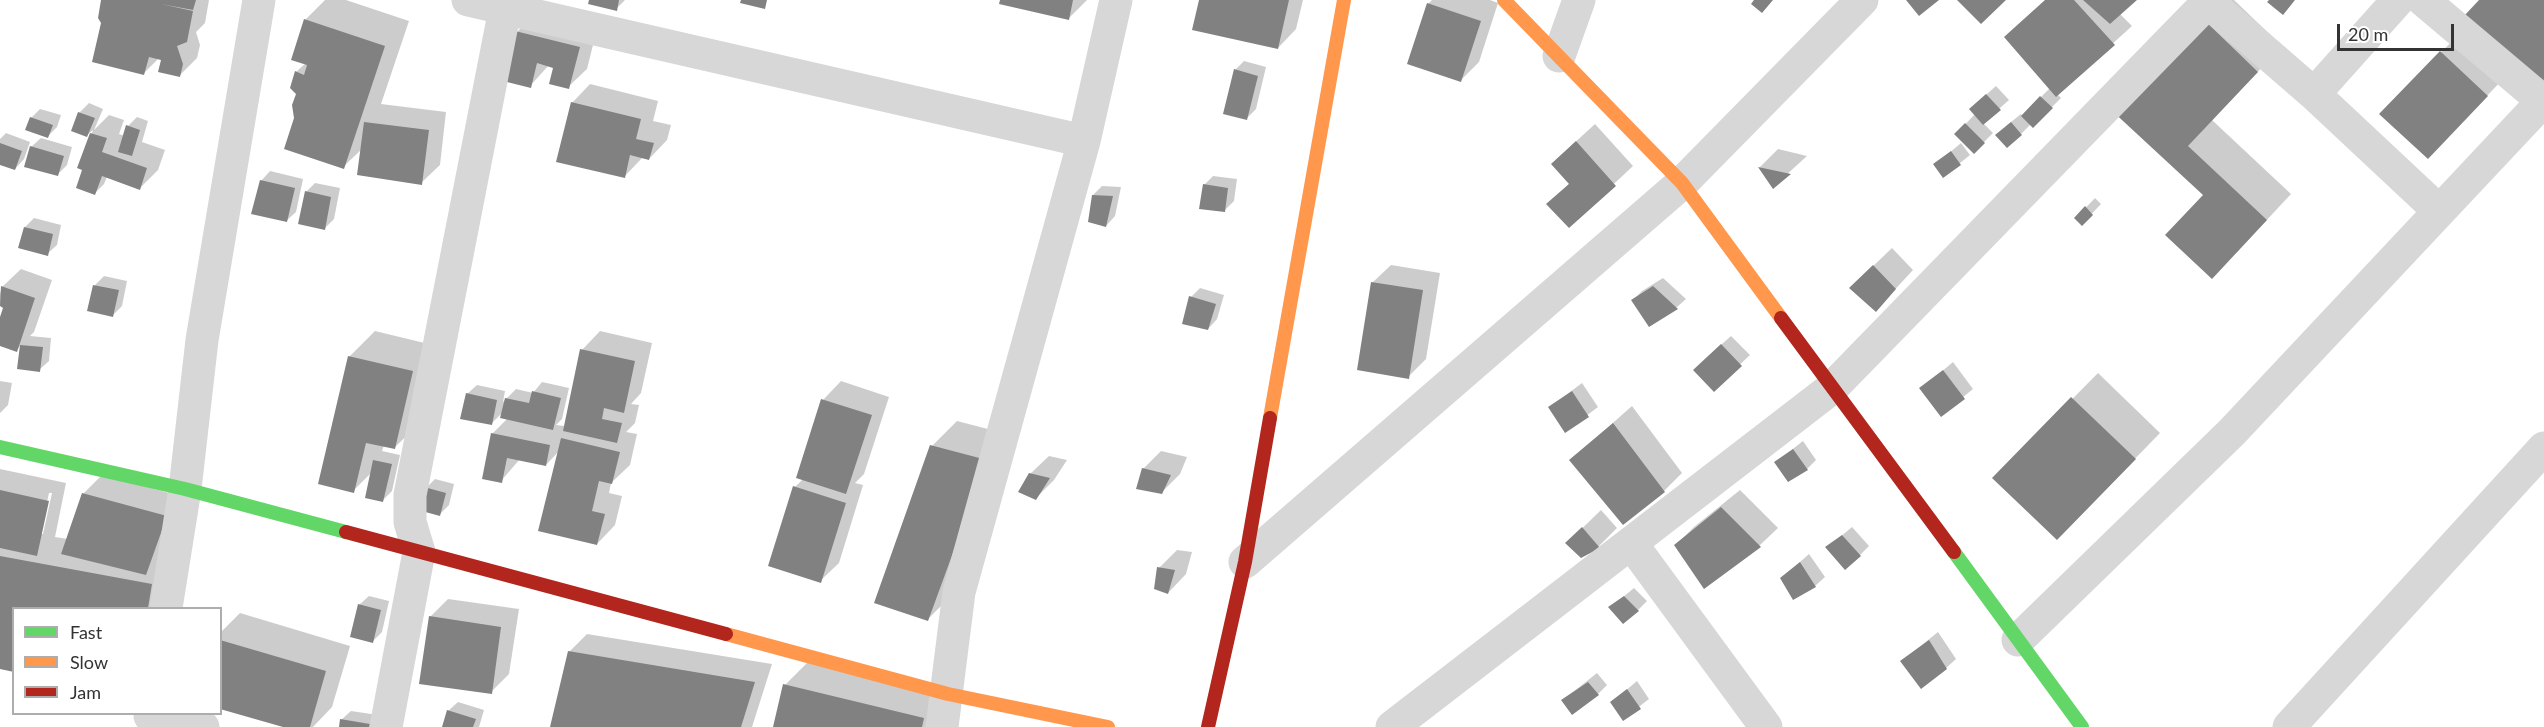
<!DOCTYPE html>
<style>
body{margin:0}
#map{position:relative;width:2544px;height:727px;overflow:hidden;background:#fff;font-family:Lato,sans-serif}
canvas{display:block}
.legend{position:absolute;left:12px;top:607px;width:210px;height:108px;box-sizing:border-box;background:#fff;border:2px solid #adadad;margin:0;padding:8px 10px;list-style:none;font-size:18px;color:#333}
.legend li{display:flex;align-items:center;gap:12px;height:30px}
.legend b{width:30px;border:2px solid #adadad}
.scale{position:absolute;left:2337px;top:24px;width:117px;height:27px;box-sizing:border-box;border:3px solid #333;border-top:0;padding-left:8px;font-size:18px;line-height:21px;white-space:nowrap;color:#333;-webkit-text-stroke:4px #fff;paint-order:stroke}
</style>
<div id="map">
<canvas width="2544" height="727"></canvas>
<ul class="legend">
<li><b style="height:8px;background:#63d668"></b>Fast</li>
<li><b style="height:8px;background:#ff974d"></b>Slow</li>
<li><b style="height:8px;background:#b3261e"></b>Jam</li>
</ul>
<div class="scale">20 m</div>
</div>
<script>
const context = document.querySelector('canvas').getContext('2d');
context.lineJoin = 'round';
function paint(path, color) {
  context.fillStyle = color;
  context.fill(path, 'evenodd');
}
function toPath(rows) {
  const path = new Path2D();
  for (const r of rows) {
    path.moveTo(r[0], r[1]);
    for (let i = 2; i < r.length; i += 2) path.lineTo(r[i], r[i + 1]);
  }
  return path;
}
function strokePath(path, color, width, dash) {
  context.strokeStyle = color;
  context.lineWidth = width;
  context.lineCap = dash ? 'butt' : 'round';
  context.setLineDash(dash || []);
  context.stroke(path);
}
const shadow = toPath([
 [103,0,209,0,205,23,196,32,200,45,197,58,179,76,159,58,144,73,103,22],
 [325,0,346,0,409,21,381,104,446,112,440,165,421,183,362,149,343,167,295,119,298,94,296,72,306,63,305,20],
 [590,0,625,0,616,9],
 [1002,0,1087,0,1068,19],
 [1200,0,1303,0,1296,29,1278,48],
 [1432,0,1490,0,1498,3,1479,62,1461,80,1428,4],
 [2046,0,2135,0,2120,14,2132,26,2057,94,2061,98,2033,126,2031,124,2021,134,2006,126,2021,114,2022,116,2050,88],
 [2214,0,2234,0,2282,46,2212,120,2291,194,2237,252,2205,195,2111,108],
 [535,14,597,29,587,69,568,87,554,66,549,65,530,86,517,32],
 [2459,34,2505,77,2446,139,2381,114],
 [1244,61,1266,67,1256,109,1246,119,1235,70],
 [590,84,658,101,653,121,671,125,667,140,649,159,643,157,624,177,572,103],
 [1996,86,2009,100,1983,123,1993,133,1974,152,1956,134,1975,114,1980,100],
 [89,103,103,109,94,130,109,115,124,120,119,134,125,136,128,126,137,117,148,121,142,142,165,150,158,170,140,188,107,177,104,184,95,193,84,169,79,167,93,130,87,135,79,113],
 [40,109,61,115,57,127,48,136,31,118],
 [1595,124,1633,166,1569,226,1548,204,1570,183,1571,146],
 [6,133,30,142,24,159,15,169,0,164,0,139],
 [41,138,72,147,67,165,58,174,31,147],
 [1961,143,1970,155,1944,176,1935,165],
 [1778,149,1807,156,1773,187,1760,167],
 [270,171,303,179,296,212,286,221,261,181],
 [1213,176,1237,179,1234,201,1224,211,1204,185],
 [315,183,340,188,334,219,325,228,306,192],
 [1102,186,1121,187,1115,216,1106,226,1093,195],
 [2095,198,2101,204,2082,224,2076,218],
 [34,218,61,225,57,245,47,254,25,227],
 [1892,248,1913,270,1876,310,1869,270],
 [1391,265,1440,273,1426,359,1408,377,1372,283],
 [21,269,52,280,34,332,30,336,51,338,49,361,39,370,21,345,16,350,0,345,0,321,5,307,0,305,0,294,2,287],
 [104,276,127,281,122,306,113,315,95,285],
 [1663,278,1686,299,1677,307,1649,325,1633,300,1642,291],
 [1200,288,1224,295,1217,319,1208,329,1191,297],
 [375,331,437,346,420,423,394,448,384,445,382,451,400,455,392,491,383,500,371,473,353,491,320,483,350,356],
 [600,331,652,343,641,393,631,404,639,405,635,423,626,432,637,434,630,465,611,483,609,493,622,496,615,525,597,544,559,451,546,465,520,459,501,481,492,434,508,418,504,411,491,424,467,394,477,385,505,391,503,402,516,389,533,393,542,382,569,388,562,419,556,425,565,426,582,350],
 [1731,336,1750,355,1714,389,1704,360],
 [1953,362,1973,389,1941,415,1921,389],
 [2098,373,2160,433,2082,513,1994,478],
 [0,381,12,383,8,405,0,413],
 [841,381,889,397,864,474,855,483,863,485,839,563,820,581,795,487,803,479,797,477,823,400],
 [1582,383,1598,407,1566,431,1550,407],
 [1632,406,1682,473,1664,491,1623,523,1571,460],
 [957,421,1011,435,953,594,928,619,932,446],
 [1803,441,1816,460,1807,469,1776,462],
 [1161,451,1187,457,1180,474,1161,493,1143,469],
 [1049,456,1067,460,1054,480,1036,498,1030,474],
 [0,469,66,483,55,537,68,539,84,493,102,475,184,497,168,608,14,608,0,668],
 [49,493,52,493,43,534,40,534],
 [435,479,454,484,449,505,439,515,426,488],
 [1740,490,1778,528,1760,545,1704,586,1676,545,1694,527],
 [1601,510,1617,528,1599,546,1582,556,1567,543],
 [1852,527,1869,546,1860,555,1827,548],
 [1177,550,1192,552,1186,574,1168,593,1159,568],
 [1809,554,1825,577,1815,586,1793,598,1781,579],
 [1634,588,1647,601,1638,610,1611,607],
 [369,596,389,601,382,632,373,641,359,605],
 [448,599,519,609,509,674,491,692,430,617],
 [240,613,350,646,332,707,313,727,288,727,220,708,220,633],
 [1938,632,1956,659,1946,668,1902,661],
 [587,634,772,664,752,727,551,727,569,652],
 [810,660,948,693,940,727,775,727,785,685],
 [1597,673,1607,685,1598,694,1563,700],
 [1637,681,1649,699,1623,719,1612,702],
 [458,702,484,710,479,727,443,727,448,711],
 [351,711,378,715,376,727,340,727,341,720]
]);
const building = toPath([
 [101,0,196,0,193,10,161,4,193,11,187,42,177,46,183,64,180,77,158,72,161,60,149,57,144,75,92,62,101,23,98,18],
 [589,0,619,0,617,11,588,4],
 [741,0,767,0,765,9,740,3],
 [1000,0,1073,0,1069,20,999,4],
 [1199,0,1289,0,1278,49,1192,30],
 [1754,0,1773,0,1762,13,1751,4],
 [1906,0,1939,0,1919,16],
 [1957,0,2006,0,1981,24],
 [2045,0,2074,0,2115,45,2056,97,2004,37],
 [2083,0,2137,0,2110,24],
 [2269,0,2295,0,2283,15,2267,2],
 [2479,0,2544,0,2544,88,2516,62,2523,54,2515,63,2464,16],
 [1427,3,1481,21,1461,82,1407,64],
 [2198,14,2258,72,2188,146,2267,220,2212,279,2165,235,2203,195,2109,108],
 [304,19,385,46,344,169,284,149,294,118,292,105,296,94,290,88,295,71,304,75,307,65,291,60],
 [515,31,580,47,569,89,549,84,553,68,537,63,531,88,503,81],
 [2440,51,2488,96,2428,159,2379,114],
 [1234,69,1258,76,1247,120,1223,114],
 [1986,94,2001,110,1983,125,1969,109],
 [2040,96,2053,108,2033,128,2021,116],
 [571,102,641,119,636,139,654,143,649,160,630,155,625,178,556,162],
 [78,112,95,118,87,137,71,131],
 [30,117,53,125,48,138,25,130],
 [364,122,429,130,422,185,357,175],
 [2011,122,2022,135,2007,148,1995,135],
 [1965,123,1985,143,1974,154,1954,134],
 [126,125,140,130,132,156,118,152],
 [90,133,107,138,102,152,147,168,140,190,102,176,95,195,76,188,82,170,77,168],
 [1576,141,1616,186,1569,228,1546,204,1569,184,1551,164],
 [0,143,22,151,15,170,0,165],
 [30,146,64,156,58,176,24,167],
 [1951,151,1961,165,1943,178,1933,164],
 [1758,167,1791,174,1773,189],
 [260,180,295,188,287,222,251,214],
 [1203,184,1228,188,1225,212,1199,209],
 [305,191,331,197,325,230,298,224],
 [1092,195,1113,196,1106,227,1088,222],
 [2085,206,2093,215,2082,226,2074,218],
 [24,227,53,234,48,256,18,248],
 [1873,265,1896,289,1876,312,1849,288],
 [1371,282,1423,290,1409,379,1357,370],
 [93,285,119,290,113,317,87,311],
 [1,286,35,298,17,352,0,346,0,317,3,308,0,306],
 [1653,286,1678,309,1649,327,1631,300],
 [1189,296,1216,304,1208,330,1182,324],
 [1721,344,1742,366,1714,392,1693,370],
 [20,345,43,347,40,372,17,369],
 [580,349,635,361,624,413,604,408,602,419,622,423,617,443,563,431],
 [348,356,413,371,395,449,366,443,354,493,318,484],
 [1943,370,1965,399,1941,417,1919,388],
 [532,391,561,398,553,430,500,418,505,398,529,403],
 [1572,391,1589,417,1565,433,1548,407],
 [466,393,497,400,492,425,460,419],
 [2071,397,2136,459,2057,540,1992,478],
 [821,399,872,415,846,494,796,478],
 [1613,423,1665,492,1623,525,1569,460],
 [491,433,550,445,546,466,507,458,502,483,482,479],
 [561,438,620,452,612,484,599,481,592,511,605,514,597,545,538,531],
 [930,445,987,460,928,621,874,603],
 [1793,449,1808,470,1788,482,1774,462],
 [373,460,392,464,383,502,365,498],
 [1142,468,1171,475,1162,494,1136,489],
 [1029,473,1050,478,1036,500,1018,492],
 [793,486,846,503,821,583,768,566],
 [424,487,446,493,440,516,418,510],
 [0,490,49,501,37,556,0,548],
 [82,493,167,516,146,575,61,554],
 [1721,507,1761,547,1704,589,1674,545],
 [1582,527,1600,548,1581,558,1565,543],
 [1842,535,1861,556,1845,570,1825,547],
 [0,556,152,584,148,608,14,608,14,672,0,669],
 [1800,562,1816,587,1793,600,1780,578],
 [1157,567,1175,570,1168,594,1154,589],
 [1624,596,1639,611,1623,624,1608,607],
 [358,604,381,610,373,643,350,637],
 [429,616,501,627,492,694,419,684],
 [220,640,326,671,310,727,283,727,220,709],
 [1929,640,1947,669,1921,689,1900,661],
 [568,651,755,682,741,727,550,727],
 [1588,682,1599,695,1572,715,1561,700],
 [783,684,924,718,922,727,773,727],
 [1627,689,1641,709,1623,721,1610,702],
 [447,710,476,719,473,727,442,727],
 [340,719,370,724,369,727,339,727]
]);
const street = toPath([
 [468,0,1084,141],
 [2423,0,2544,102],
 [2208,2,2314,94,2439,211],
 [1559,56,1579,0],
 [2314,94,2398,0],
 [1631,543,1766,727],
 [1245,562,1682,183,1862,0],
 [166,608,185,489,202,340,259,0],
 [2018,640,2232,432,2543,101],
 [150,716,203,727],
 [386,727,419,552,410,522,410,495,505,9],
 [942,727,959,592,1084,141,1116,0],
 [1392,727,1832,388,2210,0],
 [2289,727,2544,448]
]);
const fast = toPath([
 [0,447,185,489,346,532],
 [1954,552,2082,727]
]);
const slow = toPath([
 [1504,0,1682,183,1781,318],
 [1270,418,1344,0],
 [726,634,948,694,1108,727]
]);
const jam = toPath([
 [1781,318,1954,552],
 [346,532,726,634],
 [1208,727,1245,562,1270,418]
]);
paint(shadow, '#0003');
paint(building, '#818181');
strokePath(street, '#d7d7d7', 33);
strokePath(fast, '#63d668', 14);
strokePath(slow, '#ff974d', 14);
strokePath(jam, '#b3261e', 14);
</script>
